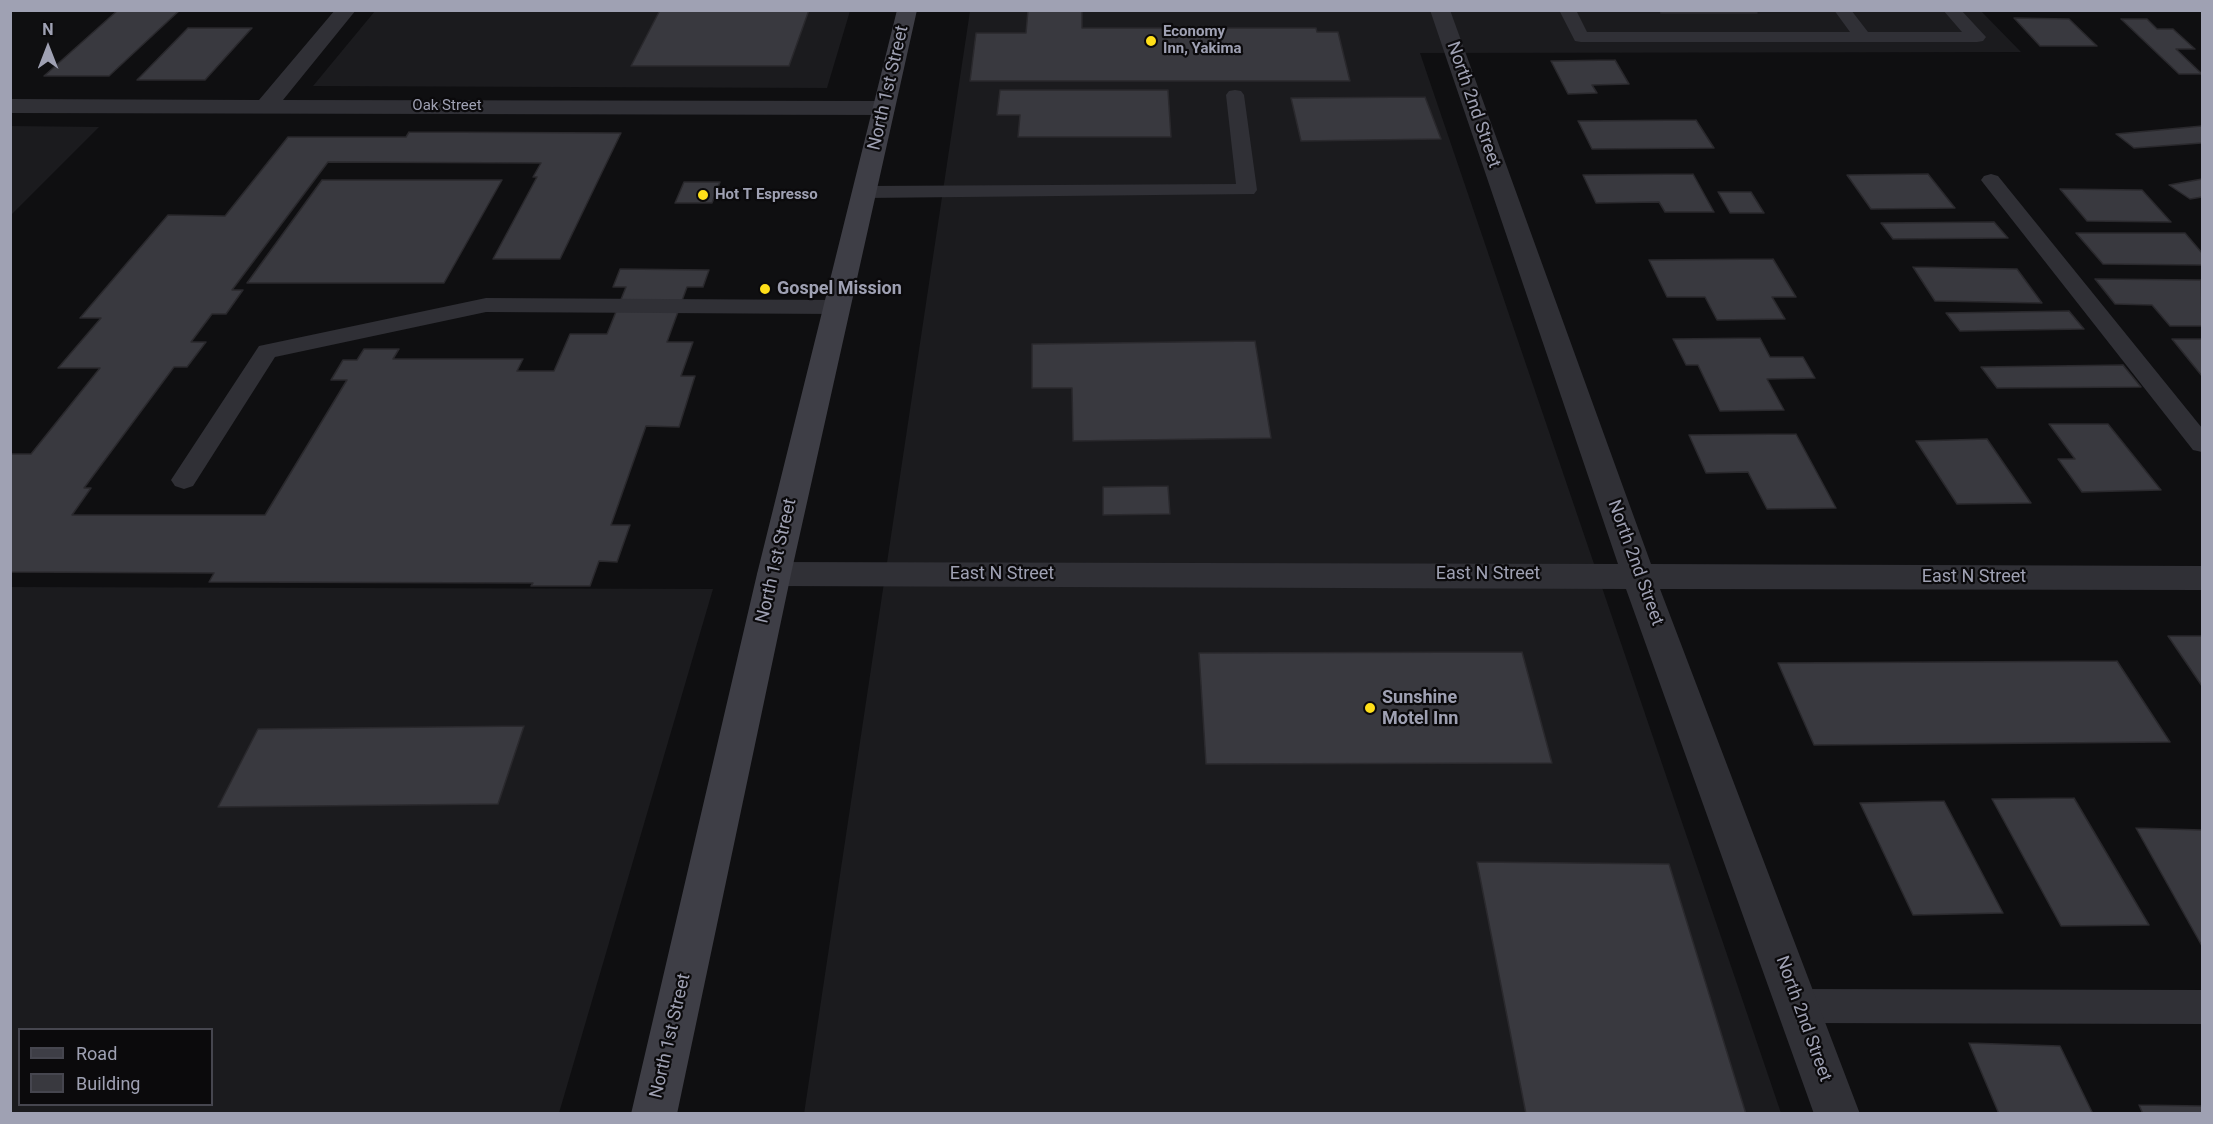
<!DOCTYPE html>
<style>
body{margin:0}
#map{position:relative;width:2213px;height:1124px;overflow:hidden;background:#0f0f11;font-family:Roboto,sans-serif}
canvas{display:block}
.frame{position:absolute;inset:0;border:12px solid #9fa1b3;pointer-events:none}
.legend{position:absolute;left:18px;top:1028px;width:195px;height:78px;box-sizing:border-box;background:#0b0a0c;border:2px solid #46464f;margin:0;padding:8px 10px;list-style:none;font-size:18px;color:#9fa1b3}
.legend li{display:flex;align-items:center;gap:12px;height:30px}
.legend b{width:30px;border:2px solid #46464f}
.north{position:absolute;left:18px;top:18px;width:60px;height:60px;-webkit-text-stroke:4px #0b0a0c;paint-order:stroke;rotate:0deg;font-size:16px;font-weight:700;line-height:24px;text-align:center;color:#9fa1b3}
.north::after{content:'';display:block;margin:auto;width:21px;height:27px;background:#9fa1b3;clip-path:polygon(50% 0,100% 100%,50% 72%,0 100%)}
</style>
<div id="map">
<canvas width="2213" height="1124"></canvas>
<div class="frame"></div>
<ul class="legend">
<li><b style="height:8px;background:#3e3e46"></b>Road</li>
<li><b style="height:16px;background:#39393f"></b>Building</li>
</ul>
<div class="north">N</div>
</div>
<script>
const context = document.querySelector('canvas').getContext('2d');
context.lineJoin = 'round';
function paint(path, color) {
  context.fillStyle = color;
  context.fill(path, 'evenodd');
}
function toPath(rows) {
  const path = new Path2D();
  for (const r of rows) {
    path.moveTo(r[0], r[1]);
    for (let i = 2; i < r.length; i += 2) path.lineTo(r[i], r[i + 1]);
  }
  return path;
}
function strokePath(path, color, width, dash) {
  context.strokeStyle = color;
  context.lineWidth = width;
  context.lineCap = dash ? 'butt' : 'round';
  context.setLineDash(dash || []);
  context.stroke(path);
}
function drawText(font, color, halo, rows, align = 'center') {
  context.font = font + ' Roboto,sans-serif';
  context.lineWidth = 4.5;
  context.setLineDash([]);
  context.textBaseline = 'middle';
  context.strokeStyle = halo;
  context.fillStyle = color;
  for (const [text, x, y, turn = 0] of rows) {
    context.save();
    context.translate(x, y);
    context.rotate((+turn || 0) * Math.PI / 180);
    context.textAlign = isNaN(turn) ? turn : align;
    if (halo) context.strokeText(text, 0, 0);
    context.fillText(text, 0, 0);
    context.restore();
  }
}
const built = toPath([
 [1980,10,2021,52,1420,53,1781,1113,804,1114,970,11],
 [375,11,850,11,827,88,313,86],
 [11,126,99,127,11,215,10,126],
 [10,587,713,589,559,1113,11,1113],
 [20,1030,212,1030,212,1104,20,1104]
]);
const building = toPath([
 [118,10,180,10,109,76,44,76,118,10],
 [660,10,809,10,789,66,631,66,660,10],
 [1028,10,1082,10,1082,28,1316,28,1317,32,1338,32,1350,81,970,81,976,33,1026,33,1028,10],
 [1660,10,1755,10,1757,13,1661,13,1660,10],
 [2014,18,2069,19,2097,46,2040,46,2014,18],
 [2121,19,2147,19,2157,29,2173,29,2195,49,2176,49,2202,74,2179,74,2121,19],
 [188,28,252,28,205,80,137,80,188,28],
 [1615,60,1629,84,1592,85,1597,93,1568,94,1551,61,1615,60],
 [1000,90,1168,90,1171,137,1018,137,1020,115,997,115,1000,90],
 [1425,97,1441,139,1301,141,1291,98,1425,97],
 [1696,120,1714,148,1592,149,1578,121,1696,120],
 [2202,126,2202,143,2134,148,2116,134,2202,126],
 [409,132,621,133,560,259,493,259,537,177,533,177,541,163,328,162,232,290,243,290,226,314,212,314,191,342,206,342,187,367,174,367,84,488,91,488,72,515,265,515,347,380,331,380,343,360,357,360,364,349,399,349,393,359,523,359,517,371,554,371,570,334,607,334,626,287,613,287,620,269,709,270,703,287,687,287,667,342,693,342,681,376,695,376,679,427,646,426,611,525,630,525,617,562,599,561,590,586,531,586,533,583,209,582,214,573,10,572,10,454,31,454,100,368,58,368,101,318,80,318,168,215,225,216,288,137,406,137,409,132],
 [1693,174,1714,212,1665,212,1659,202,1596,203,1583,175,1693,174],
 [1928,174,1955,208,1871,209,1847,175,1928,174],
 [2202,179,2202,197,2190,199,2169,185,2202,179],
 [322,180,502,180,444,283,247,283,322,180],
 [684,182,720,182,712,203,675,203,684,182],
 [2060,189,2142,190,2171,222,2087,221,2060,189],
 [1718,192,1751,192,1764,213,1730,213,1718,192],
 [1994,222,2008,238,1893,239,1881,223,1994,222],
 [2076,233,2185,233,2202,253,2202,265,2103,264,2076,233],
 [1773,259,1796,297,1772,297,1785,319,1717,320,1705,297,1667,297,1649,260,1773,259],
 [1913,267,2017,269,2042,303,1935,301,1913,267],
 [2095,279,2201,280,2202,326,2170,326,2152,305,2115,304,2095,279],
 [2069,311,2084,329,1960,331,1946,313,2069,311],
 [1760,338,1770,357,1803,357,1815,378,1767,379,1784,410,1720,411,1698,365,1686,365,1673,339,1760,338],
 [2172,339,2202,339,2202,376,2172,339],
 [1255,341,1271,438,1073,441,1072,388,1032,388,1032,344,1255,341],
 [2123,365,2141,387,1997,388,1981,367,2123,365],
 [2049,424,2108,424,2161,490,2082,492,2058,459,2075,459,2049,424],
 [1796,434,1836,508,1767,509,1748,472,1706,473,1689,435,1796,434],
 [1987,439,2031,503,1957,504,1916,441,1987,439],
 [1168,486,1170,514,1103,515,1103,487,1168,486],
 [2168,636,2202,636,2202,686,2168,636],
 [1522,652,1552,763,1206,764,1199,653,1522,652],
 [2117,661,2170,742,1814,745,1778,663,2117,661],
 [524,726,498,804,218,807,258,729,524,726],
 [2074,798,2149,925,2061,926,1992,799,2074,798],
 [1944,801,2003,913,1913,915,1860,803,1944,801],
 [2136,828,2202,830,2202,946,2136,828],
 [1477,862,1669,864,1746,1114,1526,1114,1477,862],
 [1969,1043,2060,1046,2093,1114,1999,1114,1969,1043],
 [2139,1105,2202,1106,2202,1114,2143,1114,2139,1105]
]);
const service = toPath([
 [1559,10,1576,10,1587,32,1850,32,1834,10,1851,10,1868,32,1962,32,1943,10,1961,10,1986,37,1983,41,1977,42,1581,42,1575,41,1559,10],
 [1235,90,1241,91,1244,95,1257,190,1254,194,865,198,858,196,855,192,858,188,865,186,1236,184,1226,95,1229,91,1235,90],
 [1991,174,1998,176,2202,428,2202,452,2193,450,1984,184,1981,180,1984,176,1991,174],
 [486,298,837,300,845,302,848,307,845,312,837,314,486,312,275,357,193,486,184,489,175,486,171,480,259,346,486,298],
 [1798,989,2202,990,2202,1024,1798,1023,1786,1018,1780,1006,1786,994,1798,989]
]);
const minor = toPath([
 [335,10,356,10,283,100,884,101,892,103,895,108,892,113,884,115,10,113,10,99,259,100,335,10],
 [1430,10,1450,10,1651,564,2202,566,2202,590,1660,589,1860,1114,1814,1114,1626,589,774,586,762,583,757,574,762,565,774,562,1618,564,1430,10]
]);
const secondary = toPath([
 [897,10,917,10,791,574,677,1114,631,1114,757,574,897,10]
]);
const markers = [
 [1151,41,6,"#ffdf19"],
 [703,195,6,"#ffdf19"],
 [765,289,6,"#ffdf19"],
 [1370,708,6,"#ffdf19"]
];
const farPoinames = [
 ["Economy",1163,32],
 ["Inn, Yakima",1163,49],
 ["Hot T Espresso",715,195]
];
const farStreetnames = [
 ["Oak Street",447,106]
];
const streetNames = [
 ["North 1st Street",889,88,-77],
 ["North 2nd Street",1473,105,71],
 ["North 1st Street",777,561,-77],
 ["North 2nd Street",1635,563,70],
 ["East N Street",1002,574],
 ["East N Street",1488,574],
 ["East N Street",1974,577],
 ["North 2nd Street",1803,1019,70],
 ["North 1st Street",671,1036,-77]
];
const poiNames = [
 ["Gospel Mission",777,289],
 ["Sunshine",1382,698],
 ["Motel Inn",1382,719]
];
paint(built, '#1b1b1e');
paint(building, '#39393f');
strokePath(building, '#2a292d', 1.5);
paint(service, '#303036');
paint(minor, '#303036');
paint(secondary, '#3e3e46');
for (const [x, y, r, color] of markers) {
  const dot = new Path2D();
  dot.arc(x, y, r, 0, 2 * Math.PI);
  context.fillStyle = color;
  context.fill(dot);
  strokePath(dot, '#0b0a0c', 2);
}
drawText('bold 15px', '#9fa1b3', '#0b0a0c', farPoinames, 'left');
drawText('15px', '#9fa1b3', '#0b0a0c', farStreetnames);
drawText('18px', '#9fa1b3', '#0b0a0c', streetNames);
drawText('bold 18px', '#9fa1b3', '#0b0a0c', poiNames, 'left');
</script>
